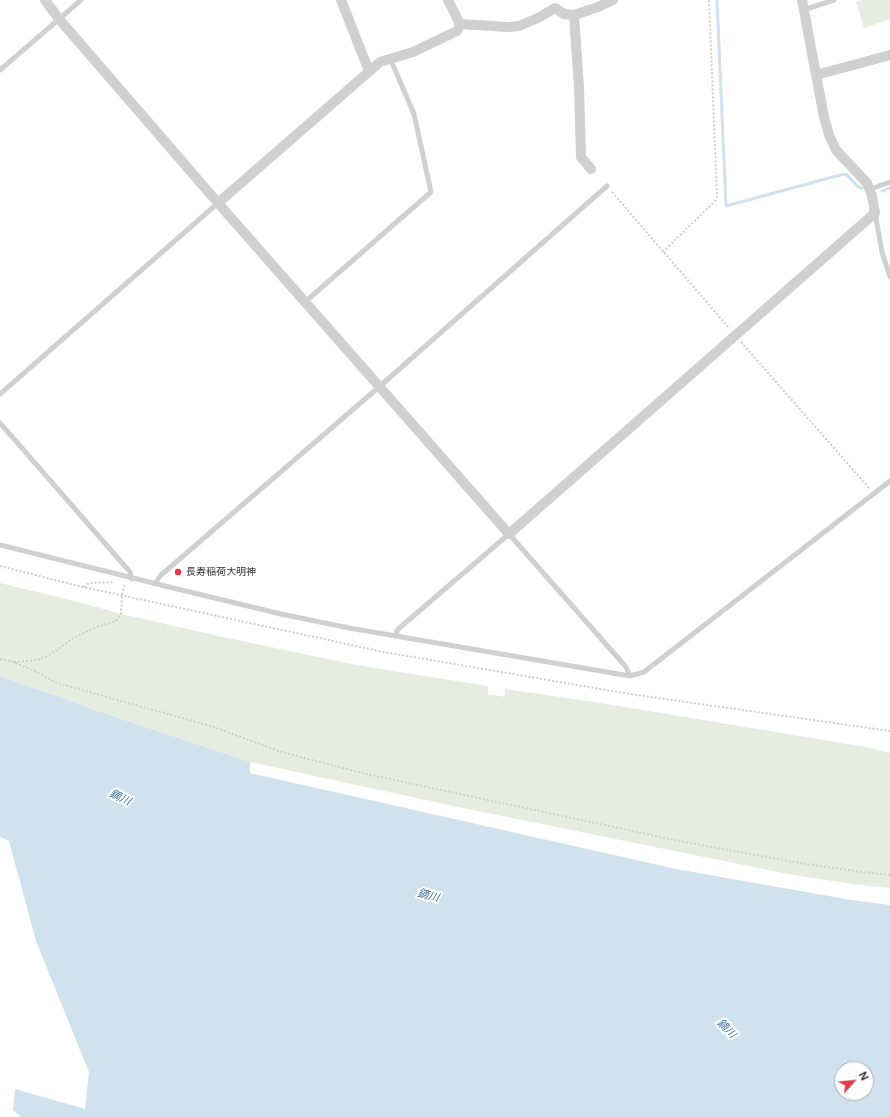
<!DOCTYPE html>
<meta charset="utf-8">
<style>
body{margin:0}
#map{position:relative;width:890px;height:1117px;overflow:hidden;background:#fff;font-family:"DM Sans",sans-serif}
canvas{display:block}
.north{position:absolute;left:834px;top:1061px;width:40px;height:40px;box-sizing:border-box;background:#fff;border:1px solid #adadad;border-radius:50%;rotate:63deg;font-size:11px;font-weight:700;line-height:16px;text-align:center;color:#333}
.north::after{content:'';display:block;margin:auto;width:14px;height:18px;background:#e63946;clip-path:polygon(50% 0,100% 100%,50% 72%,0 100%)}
</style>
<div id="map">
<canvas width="890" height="1117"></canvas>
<div class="north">N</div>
</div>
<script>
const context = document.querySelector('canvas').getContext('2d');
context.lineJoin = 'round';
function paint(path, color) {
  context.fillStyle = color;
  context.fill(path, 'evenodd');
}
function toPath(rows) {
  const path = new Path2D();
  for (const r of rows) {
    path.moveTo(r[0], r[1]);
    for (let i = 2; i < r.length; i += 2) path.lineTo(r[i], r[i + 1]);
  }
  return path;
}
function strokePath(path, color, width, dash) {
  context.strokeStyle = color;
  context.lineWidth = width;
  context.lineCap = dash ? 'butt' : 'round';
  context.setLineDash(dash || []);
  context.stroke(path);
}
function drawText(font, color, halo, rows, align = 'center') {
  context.font = font + ' "DM Sans","Noto Sans JP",sans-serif';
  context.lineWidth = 4;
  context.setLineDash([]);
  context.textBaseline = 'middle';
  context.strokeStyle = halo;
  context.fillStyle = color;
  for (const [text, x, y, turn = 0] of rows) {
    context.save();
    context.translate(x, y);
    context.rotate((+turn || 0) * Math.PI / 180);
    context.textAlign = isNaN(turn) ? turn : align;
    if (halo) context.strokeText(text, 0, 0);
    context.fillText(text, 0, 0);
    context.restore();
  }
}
const green = toPath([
 [861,0,890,0,890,19,864,28,856,2],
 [0,583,86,604,121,614,223,637,356,665,488,686,488,694,505,697,505,689,594,702,866,747,890,753,890,888,853,884,793,875,463,808,250,762,118,718,0,676]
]);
const water = toPath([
 [0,676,118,718,250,762,250,773,676,869,851,900,890,905,890,1117,21,1117,13,1110,15,1089,85,1109,89,1072,36,941,9,841,0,837],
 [842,1069,866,1069,866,1093,842,1093]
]);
const stream = toPath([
 [717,0,726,206,844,174,847,175,858,187,862,188],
 [882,191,890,188]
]);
const path = toPath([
 [612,192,729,328],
 [663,252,715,201,717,197,709,0],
 [741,342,869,488],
 [0,566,83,587,384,652,630,694,890,731],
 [84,587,89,583,114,582],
 [0,659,13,662,37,672,57,683,214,727,278,751,362,773,679,841,800,863,862,872,890,875],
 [14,662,37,660,48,656,75,637,99,626,116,621,121,614,122,595,125,583]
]);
const service = toPath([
 [803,10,834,0],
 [0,70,81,0],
 [870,189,890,182],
 [875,213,882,252,890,277],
 [305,302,431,192,414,114,390,58],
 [0,394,218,203],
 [0,423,130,572,132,579],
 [0,545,165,586,281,614,349,628,630,676,644,672,890,481],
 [155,584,160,576,379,387,607,186],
 [396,636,397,630,509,534,626,667,630,676]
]);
const minor = toPath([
 [45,0,59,19,218,203,509,534,875,213,872,196,867,183,836,150,829,135,824,117,802,0],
 [341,0,369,71],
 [448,0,460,24,508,27,519,26,538,18,555,8,564,14,574,15,598,7,613,0],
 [574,15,579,87,581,157,591,169],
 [816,75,890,55],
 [218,203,380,62,413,52,457,31,460,24]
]);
const markers = [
 [178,572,4,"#e63946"]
];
const poiNames = [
 ["長寿稲荷大明神",186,572]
];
const waterNames = [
 ["鏑川",120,798,26],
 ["鏑川",428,896,15],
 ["鏑川",726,1029,45]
];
paint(green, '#e6ecdf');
paint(water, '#cfe2ee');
strokePath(stream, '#cfe2ee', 3);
strokePath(path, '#cdcdcd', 2, [2, 2]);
strokePath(service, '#d0d0d0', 5);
strokePath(minor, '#d0d0d0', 10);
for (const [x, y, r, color] of markers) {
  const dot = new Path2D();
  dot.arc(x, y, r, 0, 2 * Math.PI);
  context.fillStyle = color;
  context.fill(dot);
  strokePath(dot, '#fff', 1.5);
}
drawText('10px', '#333', '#fff', poiNames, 'left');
drawText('italic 11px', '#3f7597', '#fff', waterNames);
</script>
